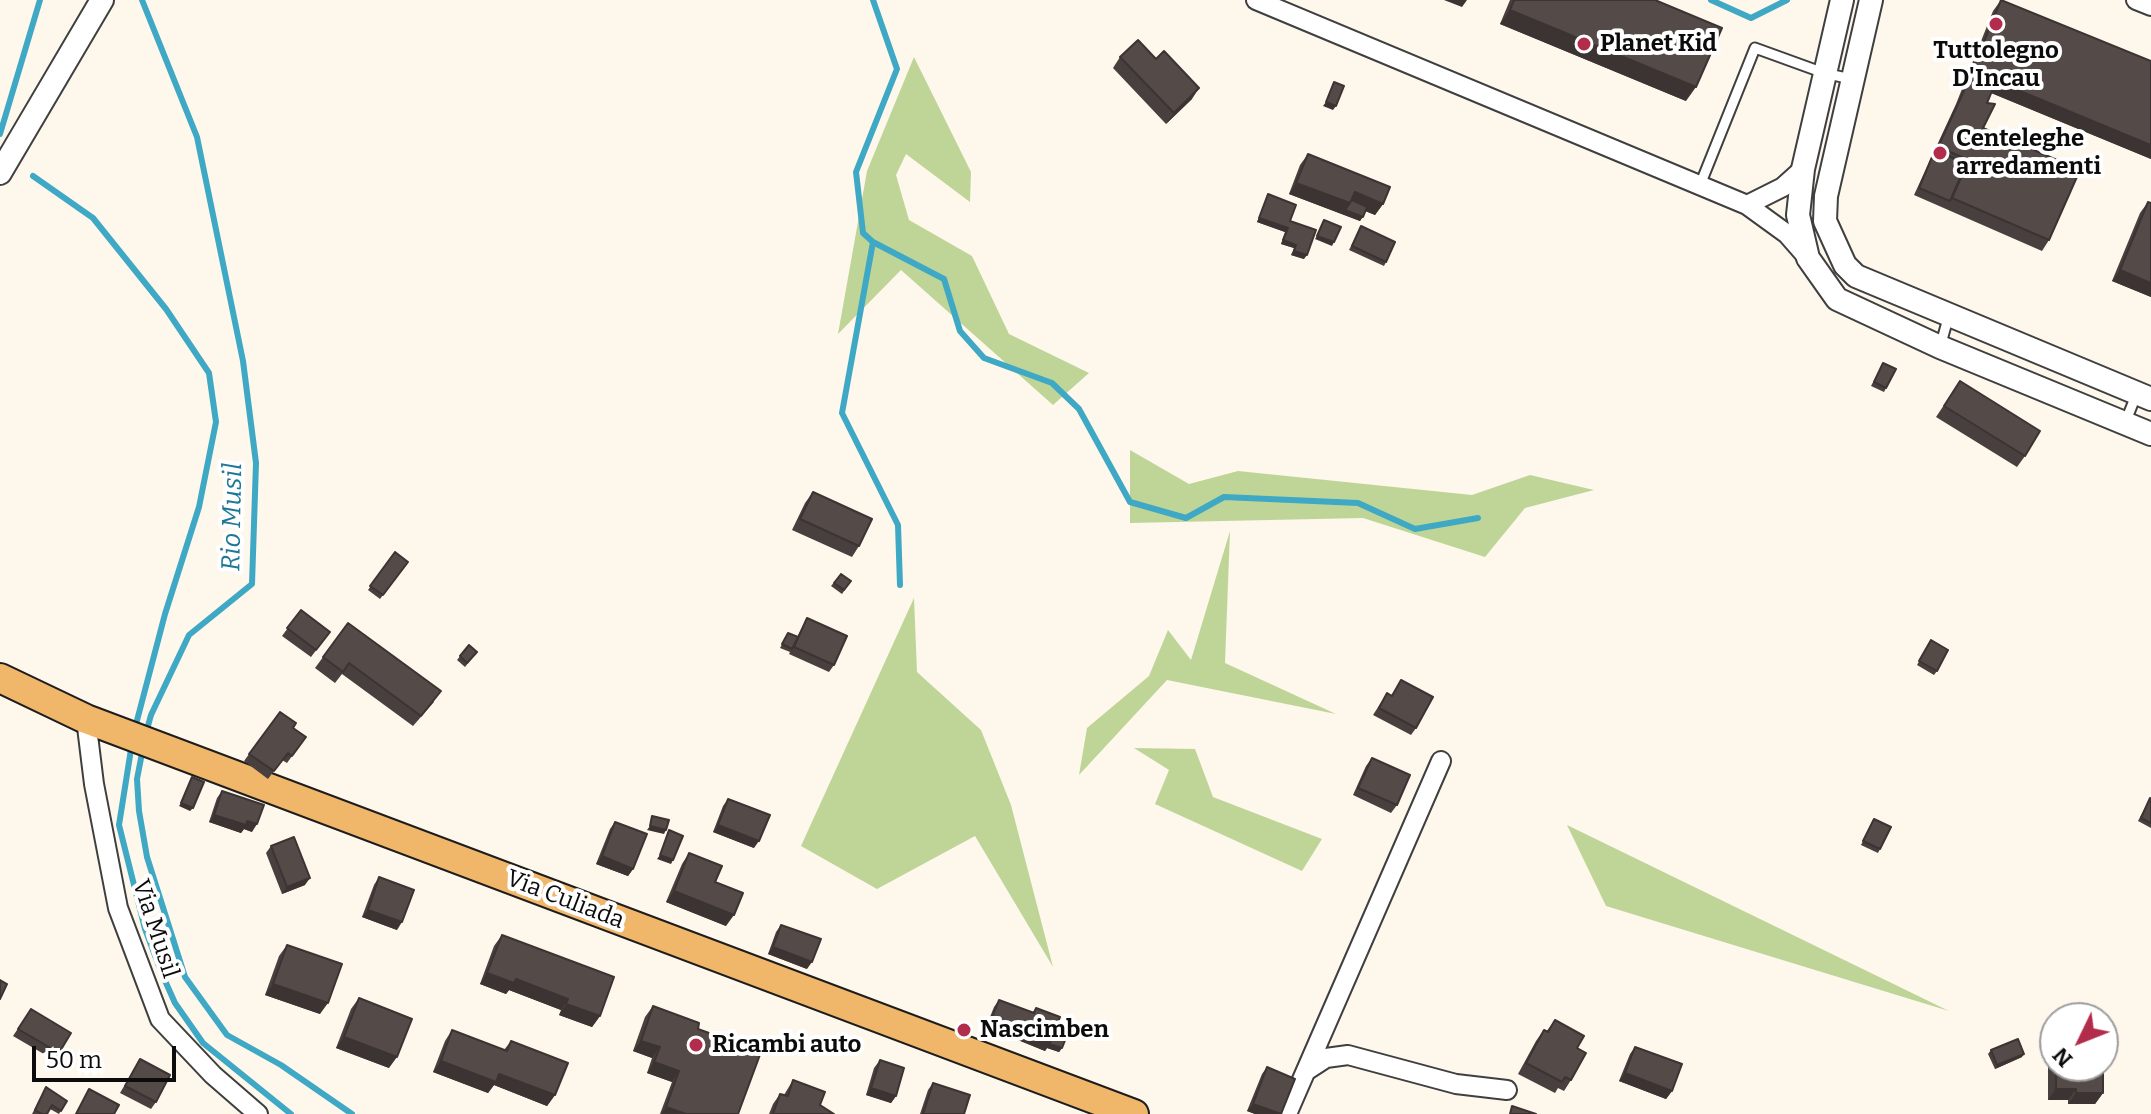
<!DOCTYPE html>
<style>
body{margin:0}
#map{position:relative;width:2151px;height:1114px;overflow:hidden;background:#fef7ec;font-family:Bitter,serif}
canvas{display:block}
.north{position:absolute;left:2039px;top:1002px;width:80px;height:80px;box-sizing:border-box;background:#fff;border:2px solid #9e9e9e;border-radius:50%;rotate:227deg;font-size:22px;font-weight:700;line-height:32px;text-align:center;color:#0c0c0c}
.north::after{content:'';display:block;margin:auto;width:28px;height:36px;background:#b22d4c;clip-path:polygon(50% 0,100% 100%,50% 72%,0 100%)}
.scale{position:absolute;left:32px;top:1046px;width:144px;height:36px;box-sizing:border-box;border:4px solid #0c0c0c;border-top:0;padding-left:10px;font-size:24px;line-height:28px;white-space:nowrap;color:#0c0c0c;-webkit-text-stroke:6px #fff;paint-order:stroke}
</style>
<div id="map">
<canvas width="2151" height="1114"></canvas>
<div class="north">N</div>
<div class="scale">50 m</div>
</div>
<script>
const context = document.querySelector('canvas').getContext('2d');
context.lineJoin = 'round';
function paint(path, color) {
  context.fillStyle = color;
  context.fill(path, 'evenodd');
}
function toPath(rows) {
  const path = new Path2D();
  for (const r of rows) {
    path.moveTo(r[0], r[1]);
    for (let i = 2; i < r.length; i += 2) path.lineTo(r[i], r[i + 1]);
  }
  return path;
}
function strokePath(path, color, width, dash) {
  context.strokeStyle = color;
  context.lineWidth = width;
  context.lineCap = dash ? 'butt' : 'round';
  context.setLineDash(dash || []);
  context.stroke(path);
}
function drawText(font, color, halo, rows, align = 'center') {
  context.font = font + ' Bitter,serif';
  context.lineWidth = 8;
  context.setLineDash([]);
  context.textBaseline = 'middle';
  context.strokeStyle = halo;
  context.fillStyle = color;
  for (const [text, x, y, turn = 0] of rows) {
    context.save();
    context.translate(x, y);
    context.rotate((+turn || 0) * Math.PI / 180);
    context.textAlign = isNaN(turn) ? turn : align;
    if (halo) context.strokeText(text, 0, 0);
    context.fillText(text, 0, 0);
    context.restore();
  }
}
const forest = toPath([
 [914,57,971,172,970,202,906,154,896,175,909,220,972,256,1009,334,1089,373,1053,405,901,270,838,334,867,171],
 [1130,450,1189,484,1238,471,1472,495,1530,475,1594,490,1525,508,1485,557,1363,518,1130,523],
 [1230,531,1225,663,1336,714,1167,680,1079,775,1087,728,1149,676,1168,630,1191,660],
 [914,598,917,672,981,730,1011,805,1053,967,975,836,877,889,801,846],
 [1134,748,1195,749,1213,797,1322,839,1302,871,1155,804,1169,770],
 [1567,825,1949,1011,1606,906]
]);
const stream = toPath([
 [142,0,197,137,243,361,256,463,252,584,189,635,151,715,146,733],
 [873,0,897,69,856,172,863,233,873,242,944,279,960,331,984,358,1052,383,1079,409,1130,502,1186,518,1224,497,1358,503,1415,529,1478,518],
 [1711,0,1751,18,1787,0],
 [0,134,40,0],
 [33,176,93,218,166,309,209,373,216,422,199,507,165,614,135,728],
 [873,242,842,413,898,525,900,585],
 [132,743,119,825,145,929,162,974,175,1003,203,1043,291,1114],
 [143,748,137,779,139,811,147,857,185,977,227,1035,281,1065,352,1114]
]);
const service = toPath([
 [1700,185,1755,48,1824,73,1851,79],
 [1940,347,1949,315],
 [2125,423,2137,393]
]);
const minor = toPath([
 [1256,0,1747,205],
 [2136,0,2151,6],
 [1803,169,1783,187,1747,205,1787,234,1808,258],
 [86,719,94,784,118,908,160,1019,213,1075,258,1114],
 [1306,1071,1326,1058,1348,1055,1456,1084,1507,1090],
 [1287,1114,1441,761]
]);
const tertiary = toPath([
 [1842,0,1803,169,1798,215,1808,258,1837,299,1940,347,2151,434],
 [1871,0,1826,196,1825,221,1845,265,1856,276,2151,399],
 [0,173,102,0]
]);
const primary = toPath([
 [0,678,86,719,1134,1114]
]);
const wall = toPath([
 [1510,0,1655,0,1686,101,1500,24],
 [2001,0,2151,61,2151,159,1991,93,1987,103,1983,128,2049,240,2042,251,1914,195,1956,104,1993,11],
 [1120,57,1192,99,1166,124,1113,68],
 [1308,154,1383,204,1375,215,1365,211,1360,221,1289,194,1300,165],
 [1268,194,1290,221,1304,259,1291,255,1294,248,1281,244,1285,232,1257,222],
 [2148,202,2151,203,2151,297,2112,281,2140,213],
 [1361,226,1386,262,1384,266,1349,250],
 [1883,363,1886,388,1884,392,1871,386],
 [1960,381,2025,456,2017,467,1936,417],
 [813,492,859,546,852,557,792,530,805,503],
 [395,552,408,562,380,599,368,590],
 [841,574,851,581,842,594,831,586],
 [301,610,330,632,311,657,282,636],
 [807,618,834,665,829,672,789,654,790,652,780,648,788,633,797,637],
 [348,623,434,702,413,726,342,674,335,683,315,668],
 [1931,640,1937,671,1934,675,1917,665],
 [469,645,477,652,465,667,457,660],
 [1401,680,1416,728,1411,735,1373,715,1387,693,1391,696],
 [280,712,293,728,306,737,287,763,282,760,268,779,244,761],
 [1372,758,1397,805,1391,813,1353,795,1366,766],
 [222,791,252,832,244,829,241,833,209,822,217,798],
 [2150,798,2151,799,2151,828,2138,821],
 [728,799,754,848,713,832,723,806],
 [1874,819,1880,849,1878,853,1861,845],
 [615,822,633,869,628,876,596,864,610,829],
 [271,846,305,885,282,894,266,853],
 [689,853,715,882,726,926,666,902,682,864],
 [379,877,397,930,362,917,374,885],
 [781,925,807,969,768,954,776,932],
 [502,935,600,1016,592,1027,559,1015,561,1010,509,990,506,994,480,984,494,946],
 [287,945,320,1014,265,995,279,956],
 [359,998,389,1068,336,1048,351,1009],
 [999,1000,1032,1013,1036,1008,1058,1023,1062,1048,1059,1052,1047,1048,1045,1051,986,1027,994,1007],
 [653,1006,698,1029,738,1114,660,1114,672,1082,647,1073,652,1058,633,1051,645,1017],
 [31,1009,59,1053,54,1060,13,1036],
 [1555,1020,1577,1048,1571,1080,1564,1091,1558,1088,1555,1093,1518,1074,1536,1041,1544,1030,1546,1032],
 [452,1030,504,1050,511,1041,555,1095,547,1106,494,1085,488,1093,433,1072,445,1041],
 [1635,1047,1672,1091,1666,1099,1619,1081,1630,1054],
 [1991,1050,2022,1057,1995,1069,1988,1054],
 [2055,1053,2103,1093,2095,1104,2068,1104,2068,1100,2048,1100,2048,1063],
 [140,1059,156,1102,151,1109,120,1093],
 [880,1060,896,1096,891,1103,866,1095,874,1068],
 [1267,1067,1281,1114,1255,1114,1247,1111,1262,1074],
 [793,1080,820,1105,834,1114,769,1114,773,1104,780,1094,784,1095],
 [933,1083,964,1114,920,1114,928,1090],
 [46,1087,67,1101,59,1114,50,1109,47,1114,32,1114]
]);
const shadedWall = toPath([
 [1444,0,1467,0,1462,7],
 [1510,10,1696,87,1686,101,1500,24],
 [1996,81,2151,145,2151,159,1989,92],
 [1199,88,1192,99,1166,124,1174,113],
 [1326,102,1336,106,1333,110,1323,106],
 [1296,183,1355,192,1383,204,1375,215,1349,204,1363,217,1360,221,1289,194],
 [1259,218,1288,228,1285,232,1257,222],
 [1317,236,1334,242,1332,246,1315,239],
 [1283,240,1296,245,1294,248,1281,244],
 [1294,251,1307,255,1304,259,1291,255],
 [2120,270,2151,283,2151,297,2112,281],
 [181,803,193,808,190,811,179,806],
 [214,815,247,821,257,824,252,832,244,829,241,833,209,822],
 [718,825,759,841,754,848,713,832],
 [650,826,666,830,664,834,647,830],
 [660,855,673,860,671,864,657,859],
 [602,856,633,869,628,876,596,864],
 [310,878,305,885,282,894,287,887],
 [674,891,734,915,726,926,666,902],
 [368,910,402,922,397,930,362,917],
 [773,947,812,962,807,969,768,954],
 [487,973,516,979,568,999,561,1010,509,990,506,994,480,984],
 [273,984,328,1003,320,1014,265,995],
 [566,1004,600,1016,592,1027,559,1015],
 [991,1020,1062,1048,1059,1052,1047,1048,1045,1051,986,1027],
 [344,1037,397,1057,389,1068,336,1048],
 [641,1041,660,1047,652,1058,633,1051],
 [2024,1054,2022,1057,1995,1069,1997,1065],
 [441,1061,499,1074,555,1095,547,1106,494,1085,488,1093,433,1072],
 [654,1062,679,1071,672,1082,647,1073],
 [1625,1073,1672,1091,1666,1099,1619,1081],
 [871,1088,896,1096,891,1103,866,1095],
 [2056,1089,2076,1089,2068,1100,2048,1100],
 [2076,1093,2103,1093,2095,1104,2068,1104],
 [1253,1104,1279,1114,1255,1114,1247,1111],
 [666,1107,686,1114,661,1114]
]);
const building = toPath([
 [1514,0,1655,0,1722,28,1696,87,1510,10,1514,0],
 [2001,0,2151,61,2151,145,1996,81,1987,103,1995,104,1983,128,2080,170,2049,240,1952,198,1969,160,1938,147,1963,93,2001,0],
 [1138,40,1156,59,1164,51,1199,88,1174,113,1120,57,1138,40],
 [1334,82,1344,86,1336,106,1326,102,1334,82],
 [1935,150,1966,164,1950,201,1919,188,1935,150],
 [1308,154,1390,187,1383,204,1355,192,1350,203,1296,183,1308,154],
 [1268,194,1296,205,1290,221,1316,230,1307,255,1294,251,1296,245,1283,240,1288,228,1259,218,1268,194],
 [1352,200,1367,207,1363,217,1345,210,1352,200],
 [2148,202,2151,203,2151,283,2120,270,2148,202],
 [1324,220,1341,227,1334,242,1317,236,1324,220],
 [1361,226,1395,242,1386,262,1352,246,1361,226],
 [1883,363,1896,369,1886,388,1874,382,1883,363],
 [1960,381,2040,431,2025,456,1944,406,1960,381],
 [813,492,872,519,859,546,800,519,813,492],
 [395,552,408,562,383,595,370,586,395,552],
 [841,574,851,581,844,590,834,583,841,574],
 [301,610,330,632,316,650,287,628,301,610],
 [807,618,847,636,834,665,794,647,807,618],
 [348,623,441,691,421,716,349,663,343,672,323,657,348,623],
 [788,633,798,637,792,649,782,644,788,633],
 [1931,640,1948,650,1937,671,1919,661,1931,640],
 [469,645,477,652,467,663,460,656,469,645],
 [1401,680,1433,697,1416,728,1379,708,1387,693,1392,696,1401,680],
 [280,712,296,723,293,728,306,737,292,756,288,753,274,771,249,754,280,712],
 [1372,758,1410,775,1397,805,1358,788,1372,758],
 [192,777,204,782,193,808,181,803,192,777],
 [222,791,264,805,257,824,247,821,246,825,214,815,222,791],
 [2150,798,2151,799,2151,823,2141,818,2150,798],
 [728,799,770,815,759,841,718,825,728,799],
 [652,816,669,820,666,830,650,826,652,816],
 [1874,819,1891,827,1880,849,1863,841,1874,819],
 [615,822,647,834,633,869,602,856,615,822],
 [669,830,683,836,673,860,660,855,669,830],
 [294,837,310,878,287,887,271,846,294,837],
 [689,853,722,866,715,882,743,893,734,915,674,891,689,853],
 [379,877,414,890,402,922,368,910,379,877],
 [781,925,821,939,812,962,773,947,781,925],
 [502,935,614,977,600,1016,566,1004,568,999,516,979,514,983,487,973,502,935],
 [287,945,342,964,328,1003,273,984,287,945],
 [0,980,7,984,0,999,0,980],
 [359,998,412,1019,397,1057,344,1037,359,998],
 [999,1000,1034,1013,1036,1008,1060,1017,1050,1043,991,1020,999,1000],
 [653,1006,699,1023,698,1029,761,1052,738,1114,686,1114,666,1107,679,1071,654,1062,660,1047,641,1041,653,1006],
 [31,1009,71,1033,59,1053,18,1029,31,1009],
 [1555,1020,1584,1036,1577,1048,1586,1053,1571,1080,1565,1077,1562,1082,1526,1063,1544,1030,1548,1032,1555,1020],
 [1058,1023,1070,1028,1062,1048,1049,1044,1058,1023],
 [452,1030,507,1051,511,1041,568,1063,555,1095,499,1074,496,1082,441,1061,452,1030],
 [2018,1039,2024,1054,1997,1065,1991,1050,2018,1039],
 [1635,1047,1682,1064,1672,1091,1625,1073,1635,1047],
 [140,1059,170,1075,156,1102,125,1086,140,1059],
 [880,1060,904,1068,896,1096,871,1088,880,1060],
 [2056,1066,2103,1066,2103,1093,2076,1093,2076,1089,2056,1089,2056,1066],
 [1267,1067,1295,1079,1281,1114,1253,1104,1267,1067],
 [793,1080,825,1092,820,1105,834,1114,773,1114,780,1094,788,1096,793,1080],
 [933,1083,970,1095,964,1114,923,1114,933,1083],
 [46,1087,67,1101,61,1111,52,1105,47,1114,42,1114,35,1110,46,1087],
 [89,1089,119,1105,114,1114,76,1114,89,1089],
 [1512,1106,1536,1114,1510,1114,1512,1106]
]);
const markers = [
 [1996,24,8,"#b22d4c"],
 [1584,44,8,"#b22d4c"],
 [1940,153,8,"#b22d4c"],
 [964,1030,8,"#b22d4c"],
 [696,1045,8,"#b22d4c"]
];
const poiNames = [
 ["Planet Kid",1600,44],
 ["Tuttolegno",1996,51,"center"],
 ["D'Incau",1996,79,"center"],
 ["Centeleghe",1956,139],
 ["arredamenti",1956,167],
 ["Nascimben",980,1030],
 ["Ricambi auto",712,1045]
];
const streetNames = [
 ["Via Culiada",565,900,21],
 ["Via Musil",155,929,72]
];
const waterNames = [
 ["Rio Musil",233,517,-89]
];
paint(forest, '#bfd598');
strokePath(stream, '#3fa8c4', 6);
strokePath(service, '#3f3f3f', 13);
strokePath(minor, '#3f3f3f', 22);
strokePath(tertiary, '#3f3f3f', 26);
strokePath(primary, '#1d1d1d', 32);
strokePath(service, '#fff', 9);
strokePath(minor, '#fff', 18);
strokePath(tertiary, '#fff', 22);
strokePath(primary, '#f0b66a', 28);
paint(wall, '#48403f');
paint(shadedWall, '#3b3433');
paint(building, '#544b49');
strokePath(building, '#3b3433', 2);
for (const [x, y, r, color] of markers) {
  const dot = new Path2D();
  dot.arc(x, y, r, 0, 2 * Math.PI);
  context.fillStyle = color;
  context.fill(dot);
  strokePath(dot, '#fff', 3);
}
drawText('bold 24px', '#0c0c0c', '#fff', poiNames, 'left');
drawText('24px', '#0c0c0c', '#fff', streetNames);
drawText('italic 26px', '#1e7795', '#fff', waterNames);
</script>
